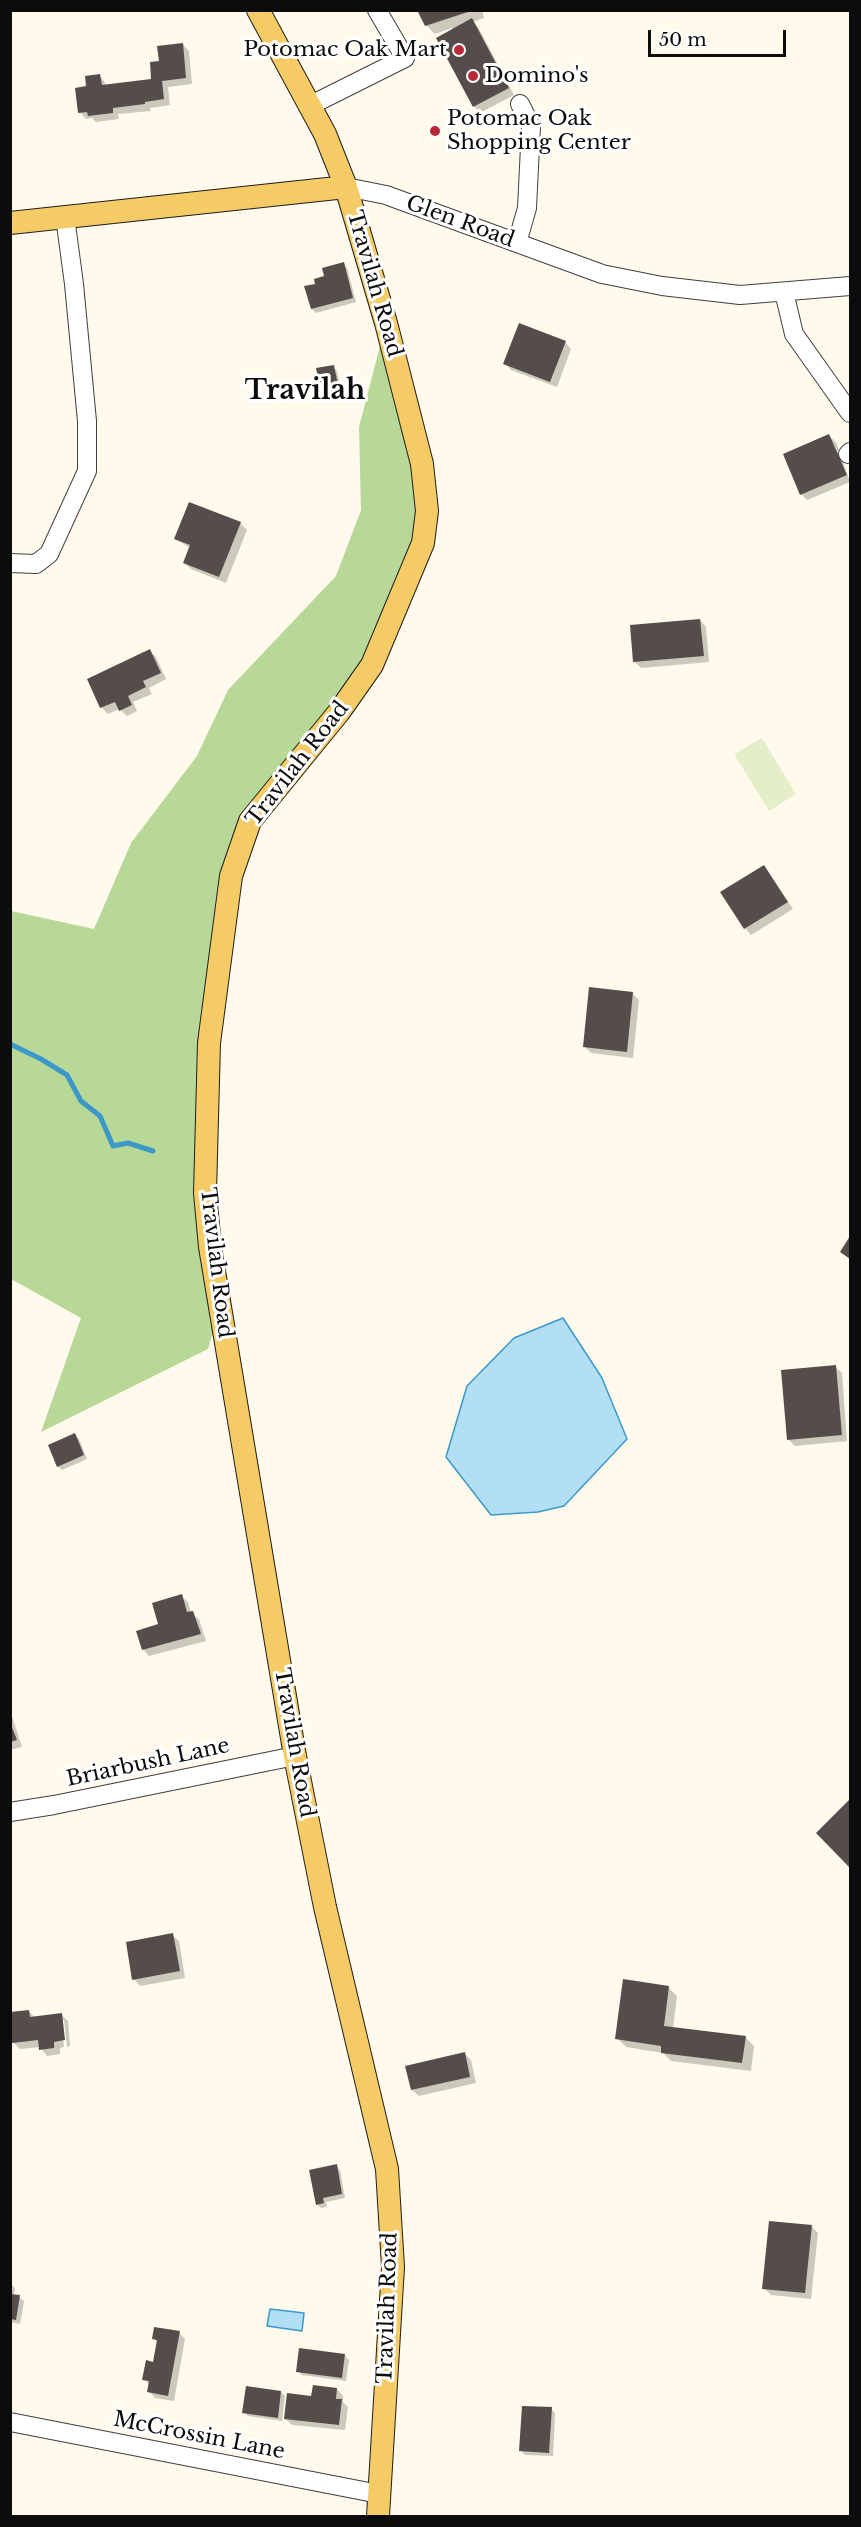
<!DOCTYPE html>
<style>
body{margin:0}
#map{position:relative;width:861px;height:2527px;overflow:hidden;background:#fffaec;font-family:"Libre Baskerville",serif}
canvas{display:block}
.frame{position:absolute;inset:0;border:12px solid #0c0c0c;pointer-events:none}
.scale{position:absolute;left:648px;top:30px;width:138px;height:27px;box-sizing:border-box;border:3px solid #0c0c0c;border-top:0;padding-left:8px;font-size:18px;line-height:21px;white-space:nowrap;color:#0c0c0c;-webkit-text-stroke:4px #fff;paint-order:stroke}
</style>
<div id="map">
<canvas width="861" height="2527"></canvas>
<div class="frame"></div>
<div class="scale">50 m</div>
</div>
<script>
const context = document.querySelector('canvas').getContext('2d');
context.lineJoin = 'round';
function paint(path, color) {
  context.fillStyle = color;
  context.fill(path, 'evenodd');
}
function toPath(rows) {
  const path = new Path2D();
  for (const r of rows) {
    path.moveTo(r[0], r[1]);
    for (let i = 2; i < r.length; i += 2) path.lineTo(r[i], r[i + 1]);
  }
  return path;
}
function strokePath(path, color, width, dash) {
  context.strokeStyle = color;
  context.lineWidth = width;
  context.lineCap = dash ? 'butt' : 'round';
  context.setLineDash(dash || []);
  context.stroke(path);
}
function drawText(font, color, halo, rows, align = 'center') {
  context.font = font + ' "Libre Baskerville",serif';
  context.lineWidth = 6;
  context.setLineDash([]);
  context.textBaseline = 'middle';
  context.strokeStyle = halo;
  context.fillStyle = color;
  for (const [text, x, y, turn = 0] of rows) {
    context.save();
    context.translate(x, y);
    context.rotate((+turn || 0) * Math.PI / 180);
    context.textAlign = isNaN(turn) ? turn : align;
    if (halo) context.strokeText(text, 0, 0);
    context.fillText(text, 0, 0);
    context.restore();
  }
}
const forest = toPath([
 [386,323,427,511,372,665,250,820,209,1043,220,1308,208,1349,41,1432,81,1318,11,1279,11,911,94,929,131,843,197,756,228,690,336,576,361,510,359,427]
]);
const pitch = toPath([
 [762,738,796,794,769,811,734,754]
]);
const water = toPath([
 [563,1318,602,1378,627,1439,564,1506,538,1512,491,1515,446,1457,467,1386,514,1338,563,1318],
 [270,2309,304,2313,302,2331,267,2326,270,2309]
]);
const shadow = toPath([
 [419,10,482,10,484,18,473,22,478,27,514,95,480,113,474,106,452,28,435,34,426,25],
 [183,45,189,51,192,84,168,87,170,105,150,108,151,111,118,114,119,119,96,122,92,118,86,119,80,112,88,87,100,76,107,86,152,80,160,63],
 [343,264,347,268,356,302,316,313,312,309,317,285],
 [565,342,571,349,557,387,511,370,505,363],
 [333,367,337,371,342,394,327,397,322,393],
 [829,436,836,442,850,482,807,500,801,494],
 [240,523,247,530,226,583,191,569,185,563,190,548,176,539],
 [700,620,706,627,709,662,641,668,634,661],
 [149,651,156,657,166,679,149,688,152,694,133,702,137,711,127,716,119,709,108,714,102,708,89,679],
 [764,867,793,909,751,935,745,928],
 [632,993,639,1000,633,1058,591,1053,585,1047],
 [835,1367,842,1373,847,1441,795,1446,788,1439],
 [75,1435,79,1439,87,1459,62,1470,58,1466],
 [181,1596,188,1602,191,1613,199,1619,206,1641,149,1656,143,1649],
 [10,1710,22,1747,10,1750],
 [850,1801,850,1866,818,1833],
 [172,1935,179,1941,185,1978,140,1986,134,1979],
 [668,1987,677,1996,673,2028,745,2037,754,2046,751,2071,671,2061,663,2053,626,2047,617,2038],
 [29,2011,35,2018,61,2015,68,2021,70,2046,67,2047,64,2020,61,2020,64,2047,60,2048,60,2054,47,2056,40,2047,20,2049,13,2042],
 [464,2053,471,2060,476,2083,419,2096,412,2090],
 [336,2166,340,2170,345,2198,326,2202,327,2207,321,2208,317,2204],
 [812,2227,818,2233,811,2299,771,2295,764,2288],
 [10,2283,15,2288,14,2296,19,2297,24,2301,20,2324,10,2322],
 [179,2333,185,2339,174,2401,155,2398,149,2391,150,2385,144,2379,154,2363,158,2343,154,2338],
 [345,2356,349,2360,346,2381,302,2375,298,2371],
 [337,2389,343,2396,343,2402,348,2407,345,2430,292,2425,285,2418,313,2398],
 [281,2392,285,2396,282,2421,248,2416,244,2412],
 [551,2409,555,2413,553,2456,525,2455,521,2451]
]);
const stream = toPath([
 [10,1044,41,1059,67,1075,81,1101,100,1116,113,1146,128,1143,153,1151]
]);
const building = toPath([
 [417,10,471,10,471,11,425,26],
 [472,18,509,88,473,107,436,38],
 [183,43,186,78,162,81,164,99,145,102,145,104,113,108,113,113,88,116,87,112,78,113,75,88,86,86,85,76,100,74,102,85,151,79,150,62,159,61,157,46],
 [344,262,353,298,311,309,304,286,315,284,314,279,324,276,322,268],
 [519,323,566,341,550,382,503,364],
 [334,365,339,390,321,394,316,368],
 [829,434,847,475,800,495,783,454],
 [189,502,241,522,219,577,183,563,190,545,174,539],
 [700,619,704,656,633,662,630,625],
 [150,649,161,673,143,681,146,687,128,696,132,705,119,711,115,702,100,708,87,679],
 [764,865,788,902,744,929,720,892],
 [589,987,633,992,627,1052,583,1047],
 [850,1236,850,1259,840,1252],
 [836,1365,842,1435,787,1440,781,1370],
 [75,1433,84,1455,57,1467,48,1445],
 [182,1594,187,1612,193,1611,201,1634,142,1650,136,1631,158,1624,152,1603],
 [10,1722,17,1740,10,1742],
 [850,1799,850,1868,816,1833],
 [173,1933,180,1971,132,1980,126,1942],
 [623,1979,669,1986,664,2026,746,2036,742,2063,661,2053,661,2046,615,2039],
 [29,2010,30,2017,62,2013,65,2040,54,2042,54,2048,39,2050,38,2040,12,2043,10,2012],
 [465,2052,470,2077,411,2090,405,2066],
 [337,2164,342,2194,323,2198,324,2203,316,2205,309,2170],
 [769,2221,812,2225,805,2293,762,2289],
 [10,2294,20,2295,16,2320,10,2319],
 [154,2327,180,2331,168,2396,147,2392,149,2381,142,2380,146,2360,153,2362,157,2340,152,2339],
 [299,2348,345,2354,342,2378,296,2372],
 [313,2385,337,2388,336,2399,342,2399,339,2425,284,2419,287,2393,311,2396],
 [246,2386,281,2391,278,2418,242,2413],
 [522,2406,552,2407,549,2453,519,2451]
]);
const minor = toPath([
 [309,106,405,58,377,10],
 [346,187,386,195,602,274,662,286,740,295,850,286],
 [517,243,527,208,531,126,520,104],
 [784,292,794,334,850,413],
 [848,454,850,452],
 [10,563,36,564,49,554,87,471,87,421,74,284,65,217],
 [10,1812,54,1805,295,1756],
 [10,2422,379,2494]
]);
const major = toPath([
 [258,10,325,134,346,187,386,323,422,464,427,511,423,543,372,665,339,712,250,821,231,876,209,1043,205,1193,210,1247,295,1756,325,1907,387,2169,393,2267,378,2516],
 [10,223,346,187]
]);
const markers = [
 [459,50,6,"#b82836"],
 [473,76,6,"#b82836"],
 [435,131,6,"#b82836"]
];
const poiNames = [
 ["Potomac Oak Mart",447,50,"right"],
 ["Domino's",485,76],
 ["Potomac Oak",447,119],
 ["Shopping Center",447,143]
];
const streetNames = [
 ["Glen Road",460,222,20],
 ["Travilah Road",374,284,74],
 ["Travilah Road",298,764,-52],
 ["Travilah Road",216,1263,83],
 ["Travilah Road",294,1743,80],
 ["Briarbush Lane",148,1763,-12],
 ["Travilah Road",388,2308,-88],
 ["McCrossin Lane",199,2436,11]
];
const districtNames = [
 ["Travilah",305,391]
];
paint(forest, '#b7d897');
paint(pitch, '#e4efc9');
paint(water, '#b2dff4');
strokePath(water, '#3b98c9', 1.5);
paint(shadow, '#0003');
strokePath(stream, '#3b98c9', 5);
paint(building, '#554d49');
strokePath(minor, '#3f3f3f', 20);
strokePath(major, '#1d1d1d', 24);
strokePath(minor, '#fff', 18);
strokePath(major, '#f5cb66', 22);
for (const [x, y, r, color] of markers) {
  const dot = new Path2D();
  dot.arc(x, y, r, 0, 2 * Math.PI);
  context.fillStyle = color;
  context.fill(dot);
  strokePath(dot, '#fff', 2);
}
drawText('21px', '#0c0c0c', '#fff', poiNames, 'left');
drawText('21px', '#0c0c0c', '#fff', streetNames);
drawText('bold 27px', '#0c0c0c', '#fff', districtNames);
</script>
